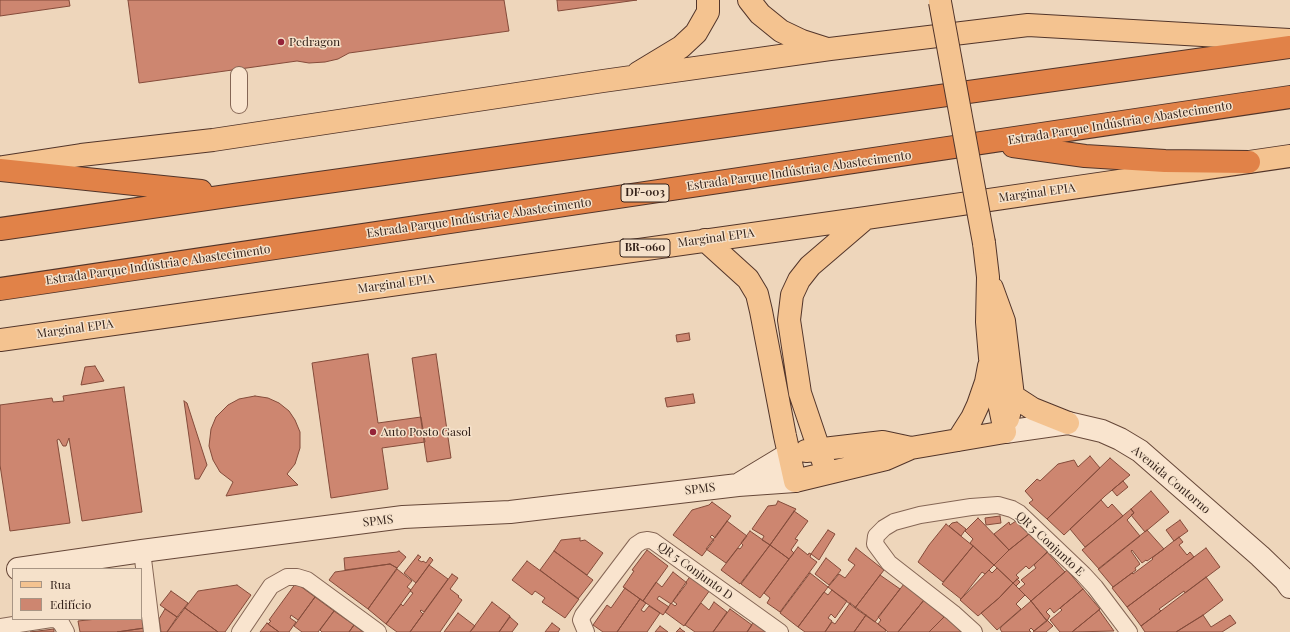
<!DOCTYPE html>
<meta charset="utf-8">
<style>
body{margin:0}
#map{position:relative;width:1290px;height:632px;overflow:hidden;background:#eed6bb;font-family:"Playfair Display",serif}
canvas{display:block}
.legend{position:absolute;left:12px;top:568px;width:130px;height:52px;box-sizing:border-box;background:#f5e1ca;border:1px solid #a89584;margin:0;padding:5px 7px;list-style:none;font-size:12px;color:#34221a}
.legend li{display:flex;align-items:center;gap:8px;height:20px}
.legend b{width:20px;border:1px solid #a89584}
</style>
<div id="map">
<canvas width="1290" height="632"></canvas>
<ul class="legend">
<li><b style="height:5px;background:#f4c390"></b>Rua</li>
<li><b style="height:11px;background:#cd8670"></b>Edifício</li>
</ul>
</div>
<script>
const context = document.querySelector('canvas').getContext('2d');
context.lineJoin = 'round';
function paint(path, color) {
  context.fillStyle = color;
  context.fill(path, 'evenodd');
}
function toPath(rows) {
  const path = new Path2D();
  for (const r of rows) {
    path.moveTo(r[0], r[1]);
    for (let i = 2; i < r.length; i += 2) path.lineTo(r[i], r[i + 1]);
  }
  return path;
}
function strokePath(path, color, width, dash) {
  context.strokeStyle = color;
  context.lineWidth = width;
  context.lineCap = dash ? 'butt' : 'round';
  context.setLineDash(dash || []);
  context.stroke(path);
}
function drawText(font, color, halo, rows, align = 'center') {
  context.font = font + ' "Playfair Display",serif';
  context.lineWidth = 3;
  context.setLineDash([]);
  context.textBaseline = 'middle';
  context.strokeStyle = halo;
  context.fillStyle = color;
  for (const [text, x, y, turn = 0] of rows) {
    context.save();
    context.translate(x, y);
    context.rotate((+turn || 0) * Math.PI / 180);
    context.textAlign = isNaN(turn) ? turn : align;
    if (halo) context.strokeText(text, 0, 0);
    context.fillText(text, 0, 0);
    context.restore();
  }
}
const building = toPath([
 [0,0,69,0,70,6,0,16,0,0],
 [128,0,504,0,509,31,349,53,338,59,325,62,309,63,297,61,139,83,128,0],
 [557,0,637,0,558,11,557,0],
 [689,333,690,340,677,342,676,335,689,333],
 [368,354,378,423,421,417,425,442,382,448,388,489,331,498,312,363,368,354],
 [436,354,451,458,427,462,412,358,436,354],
 [95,366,104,381,81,385,85,367,95,366],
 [124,387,142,512,82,521,69,438,66,446,63,446,59,439,57,440,70,523,10,531,0,465,0,405,52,398,53,402,64,401,63,396,124,387],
 [693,394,695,403,667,407,665,398,693,394],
 [255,396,268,398,279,403,289,411,295,420,300,432,300,448,295,464,287,474,298,485,226,496,233,482,220,472,213,460,209,446,211,429,216,417,228,405,239,399,255,396],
 [184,401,187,403,207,465,199,479,195,479,184,401],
 [1090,456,1100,468,1047,519,1029,503,1033,500,1025,491,1037,479,1040,481,1058,464,1074,460,1078,467,1090,456],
 [1110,458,1130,475,1105,496,1064,535,1047,519,1110,458],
 [1123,481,1128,487,1117,496,1112,490,1123,481],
 [1151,491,1169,512,1145,532,1131,515,1134,513,1131,509,1151,491],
 [1101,500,1108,508,1112,504,1123,516,1085,547,1070,529,1101,500],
 [778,501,796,509,770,545,762,540,764,536,752,529,768,506,776,505,778,501],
 [712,502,731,516,715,538,712,535,710,537,714,540,702,556,673,535,692,510,709,505,712,502],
 [1131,509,1134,513,1127,520,1140,536,1099,569,1082,550,1131,509],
 [794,511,808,521,795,539,798,540,791,550,794,553,789,559,770,545,794,511],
 [1000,516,1001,523,986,525,985,518,1000,516],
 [978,518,1009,550,994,565,970,543,973,539,965,531,978,518],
 [1180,520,1188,531,1174,541,1166,530,1180,520],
 [727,521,747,536,726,563,706,549,727,521],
 [1016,521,1029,534,1009,550,994,534,1009,522,1010,525,1016,521],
 [957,522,966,529,961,536,949,526,952,523,957,522],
 [946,524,973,546,943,582,918,562,929,545,946,524],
 [828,530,835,534,819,560,811,554,828,530],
 [1147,530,1164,549,1147,561,1146,560,1142,563,1132,550,1131,551,1140,564,1135,568,1136,570,1113,587,1098,569,1147,530],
 [750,531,770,545,740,584,721,570,738,548,740,549,743,545,741,543,750,531],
 [1030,533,1049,551,1029,569,1026,566,1016,575,1019,578,1013,583,994,565,1009,550,1030,533],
 [1179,537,1183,542,1179,545,1187,555,1190,552,1194,557,1127,607,1112,588,1132,573,1133,574,1153,559,1152,558,1179,537],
 [580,538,580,541,585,540,603,553,587,575,554,551,561,540,580,538],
 [770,545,789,559,760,598,741,584,770,545],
 [973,546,994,565,985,574,982,572,961,599,942,584,973,546],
 [798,547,808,555,809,553,811,554,810,557,817,562,780,612,767,603,770,598,764,593,798,547],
 [856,548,884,570,855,608,828,587,839,574,845,578,855,565,848,560,856,548],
 [1206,548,1220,567,1185,593,1184,591,1159,609,1161,611,1141,626,1127,607,1206,548],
 [647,550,668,566,643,601,623,587,634,571,632,570,647,550],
 [399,551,406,557,397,568,390,564,345,570,344,558,397,552,399,551],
 [554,551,593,580,578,599,540,570,554,551],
 [1047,552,1065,572,1031,601,1019,589,1025,584,1021,580,1036,568,1034,565,1047,552],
 [418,555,421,557,418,560,422,562,423,561,426,563,430,557,433,560,416,583,404,573,418,555],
 [826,558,841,570,829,585,815,574,826,558],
 [527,561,579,599,565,618,542,602,545,598,535,591,532,595,512,580,527,561],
 [390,564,397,568,368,609,329,580,335,572,390,564],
 [429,565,448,579,424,612,421,610,420,611,423,614,410,632,397,632,386,624,401,604,403,606,413,593,410,591,429,565],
 [997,568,1013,583,999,598,978,616,960,600,989,570,992,573,997,568],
 [397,569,412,581,407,587,411,590,386,624,368,609,397,569],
 [1067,570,1083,589,1054,613,1050,608,1046,612,1050,616,1047,621,1031,601,1067,570],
 [673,572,687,583,671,604,659,596,657,599,669,607,663,615,643,601,656,582,662,587,673,572],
 [810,573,828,587,798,627,780,613,810,573],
 [452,574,458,578,450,589,459,596,458,597,462,600,440,632,410,632,452,574],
 [691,575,710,590,684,626,665,612,671,603,675,606,677,604,673,601,691,575],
 [880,575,900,589,875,622,855,608,880,575],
 [1206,577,1223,600,1202,616,1176,632,1145,632,1141,626,1206,577],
 [1017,579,1020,582,1016,586,1013,583,1017,579],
 [296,583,315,597,298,620,291,615,290,618,296,622,289,632,279,632,268,624,271,621,269,620,296,583],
 [1013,583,1025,595,1016,604,1021,609,997,630,981,613,999,598,1013,583],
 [904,584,924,600,898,632,888,632,878,624,881,620,878,617,904,584],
 [237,585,251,595,225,632,218,632,185,608,198,591,237,585],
 [625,588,640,599,617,632,603,632,593,625,607,605,611,608,625,588],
 [1083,589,1100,609,1072,632,1060,632,1050,620,1062,610,1060,608,1083,589],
 [832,590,847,601,835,618,831,614,828,618,832,621,825,632,805,632,798,627,824,592,828,595,832,590],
 [171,591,188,603,177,617,160,605,171,591],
 [315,597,334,611,318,632,302,632,294,626,315,597],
 [640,599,646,603,641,610,644,612,649,606,660,613,647,632,617,632,640,599],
 [924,600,944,617,929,632,898,632,924,600],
 [1031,601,1047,621,1034,631,1031,628,1029,630,1031,632,1002,632,1000,629,1001,627,1031,601],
 [492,602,510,616,499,632,470,632,492,602],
 [714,602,727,612,713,632,695,632,685,625,701,603,709,610,714,602],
 [850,603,866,615,854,632,825,632,832,622,835,624,850,603],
 [141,604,145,628,117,632,80,632,78,621,97,619,141,619,141,604],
 [185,608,218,632,167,632,185,608],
 [165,609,177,617,167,632,161,632,159,619,165,609],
 [730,609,752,625,747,632,713,632,730,609],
 [1099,610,1114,631,1072,632,1099,610],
 [334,611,354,625,349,632,322,632,320,630,334,611],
 [458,613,475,626,470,632,444,632,458,613],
 [866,615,886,630,885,632,854,632,866,615],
 [1203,615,1211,627,1230,615,1236,623,1222,632,1176,632,1203,615],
 [945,616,961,632,929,632,945,616],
 [510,617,518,624,512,632,499,632,510,617],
 [1047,620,1053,626,1046,632,1033,632,1047,620],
 [754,621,769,632,747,632,754,621],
 [267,623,268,624,279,632,260,632,267,623],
 [552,623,560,629,558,632,545,632,552,623],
 [354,625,363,632,349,632,354,625],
 [660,626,668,632,655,632,660,626],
 [144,628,146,632,117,632,144,628],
 [680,628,682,630,685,632,676,632,680,628],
 [54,629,54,632,30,632,54,629]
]);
const street = toPath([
 [239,105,239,75],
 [142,551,152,632],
 [53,619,57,620,61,623,66,632],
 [0,627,51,619],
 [240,632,271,586,287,577,297,577,307,580,378,632],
 [586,632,581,620,583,615,636,545,642,541,648,540,653,541,780,632],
 [974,632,953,613,889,563,875,544,876,536,884,528,894,522,920,515,971,507,998,505,1012,509,1019,513,1083,574,1095,587,1129,632]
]);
const secondary = toPath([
 [1005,432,1068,423,1102,431,1120,439,1140,451,1260,556,1285,580,1290,587],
 [741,483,789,454],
 [18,569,142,551,403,517,510,512,738,485,795,481]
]);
const primary = toPath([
 [749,0,760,14,781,31,802,41,827,49],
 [638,73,681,47,696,33,708,12,708,0],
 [3,167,81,155,213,140,603,81,830,49,1028,25,1290,40],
 [705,240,748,279,757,294,761,311,785,436,795,481,886,459,911,448,1005,432],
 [984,243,988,277,987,322,990,358,1005,432],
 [992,288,1004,321,1013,396,1008,419],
 [0,340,866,218,1290,156],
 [1013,396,1033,409,1068,423],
 [958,440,972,418,978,405,986,382,989,366],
 [806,451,883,442,911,448],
 [827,473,800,393,789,320,792,295,799,280,810,266,866,218]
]);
const highway = toPath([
 [1013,146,1085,156,1165,161,1249,162],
 [0,170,201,191],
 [0,229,234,195,1290,47],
 [0,289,1290,97]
]);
const primaryBridge = toPath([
 [940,2,984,243]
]);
const markers = [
 [281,42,4,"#952439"],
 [373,432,4,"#952439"]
];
const shields = [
 [645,193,48],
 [645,248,50]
];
const shieldNames = [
 ["DF-003",645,193],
 ["BR-060",645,248]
];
const poiNames = [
 ["Pedragon",289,42],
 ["Auto Posto Gasol",381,432]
];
const streetNames = [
 ["Estrada Parque Indústria e Abastecimento",1120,123,-9],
 ["Estrada Parque Indústria e Abastecimento",799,171,-8],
 ["Marginal EPIA",1037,193,-8],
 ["Estrada Parque Indústria e Abastecimento",479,218,-8],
 ["Marginal EPIA",716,238,-8],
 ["Estrada Parque Indústria e Abastecimento",158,265,-8],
 ["Marginal EPIA",396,284,-8],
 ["Marginal EPIA",75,329,-8],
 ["Avenida Contorno",1171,480,40],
 ["SPMS",700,489,-7],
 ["SPMS",378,521,-7],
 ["QR 5 Conjunto E",1050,544,43],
 ["QR 5 Conjunto D",695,571,36]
];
paint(building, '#cd8670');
strokePath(building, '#844b3a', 1);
strokePath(street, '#856655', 18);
strokePath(secondary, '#664738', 24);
strokePath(primary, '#52352a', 24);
strokePath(highway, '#52352a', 24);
strokePath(street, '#f9e4ce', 16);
strokePath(secondary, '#f9e4ce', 22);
strokePath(primary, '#f4c390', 22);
strokePath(highway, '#e18248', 22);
strokePath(primaryBridge, '#52352a', 24, []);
strokePath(primaryBridge, '#f4c390', 22);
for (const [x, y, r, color] of markers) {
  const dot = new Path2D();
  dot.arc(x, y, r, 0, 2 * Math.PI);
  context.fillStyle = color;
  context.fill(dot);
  strokePath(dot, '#f5e1ca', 1.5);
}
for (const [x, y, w] of shields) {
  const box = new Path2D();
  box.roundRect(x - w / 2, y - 9, w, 18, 3);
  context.fillStyle = '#f5e1ca';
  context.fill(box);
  strokePath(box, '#34221a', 1);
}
drawText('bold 11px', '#34221a', null, shieldNames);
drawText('12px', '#34221a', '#f5e1ca', poiNames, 'left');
drawText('12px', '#34221a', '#f5e1ca', streetNames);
</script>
